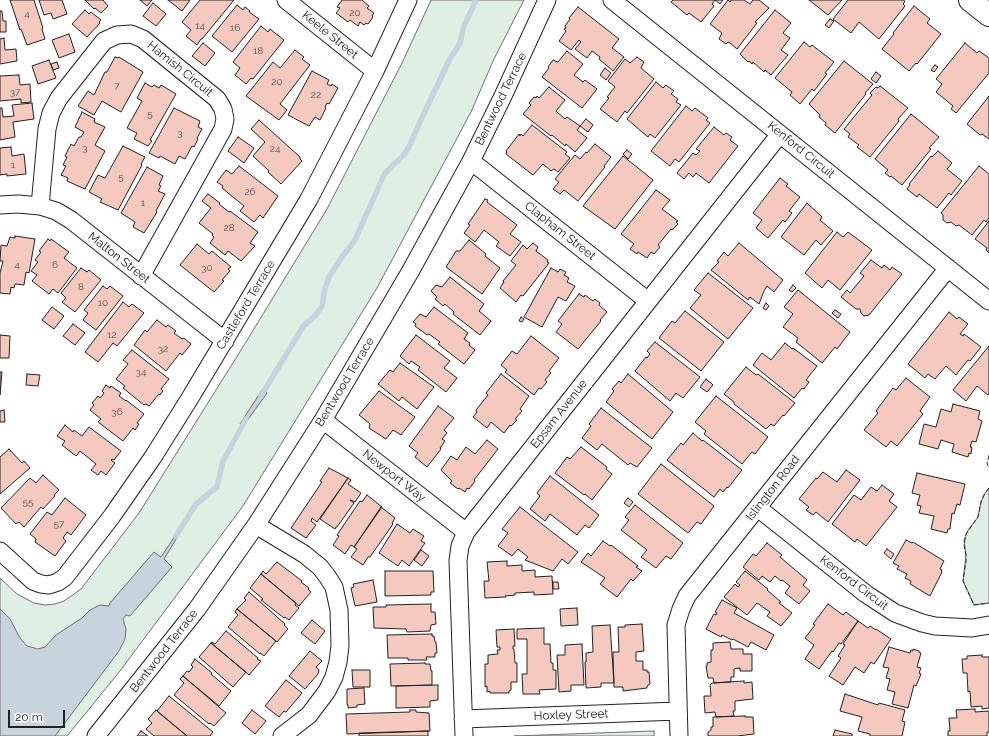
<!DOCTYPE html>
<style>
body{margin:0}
#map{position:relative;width:989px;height:736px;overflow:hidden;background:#fff;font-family:Raleway,sans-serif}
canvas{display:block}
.scale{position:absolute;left:8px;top:710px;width:57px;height:18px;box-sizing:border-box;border:2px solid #222;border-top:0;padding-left:5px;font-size:12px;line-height:14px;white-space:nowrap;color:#222;-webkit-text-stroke:3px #fff;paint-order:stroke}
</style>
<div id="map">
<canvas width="989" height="736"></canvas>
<div class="scale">20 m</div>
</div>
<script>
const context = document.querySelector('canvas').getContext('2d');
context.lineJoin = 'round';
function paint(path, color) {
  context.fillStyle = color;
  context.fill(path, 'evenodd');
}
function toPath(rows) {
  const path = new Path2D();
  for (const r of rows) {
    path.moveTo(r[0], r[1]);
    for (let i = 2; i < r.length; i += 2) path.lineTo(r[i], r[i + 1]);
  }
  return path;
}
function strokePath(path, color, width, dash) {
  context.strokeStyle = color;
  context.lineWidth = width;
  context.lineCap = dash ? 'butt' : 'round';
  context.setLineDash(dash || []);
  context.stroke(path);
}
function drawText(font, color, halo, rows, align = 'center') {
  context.font = font + ' Raleway,sans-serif';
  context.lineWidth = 3;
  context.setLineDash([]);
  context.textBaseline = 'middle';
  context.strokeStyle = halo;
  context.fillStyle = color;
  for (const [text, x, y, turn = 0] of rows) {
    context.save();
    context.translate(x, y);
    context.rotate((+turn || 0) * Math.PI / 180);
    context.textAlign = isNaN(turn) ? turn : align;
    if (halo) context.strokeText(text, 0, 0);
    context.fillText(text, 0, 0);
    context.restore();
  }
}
const green = toPath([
 [431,0,524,0,494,59,471,112,377,288,243,506,120,671,67,736,0,736,0,578,17,594,34,603,45,605,55,604,64,601,81,589,139,513,246,342,327,209,403,61,431,0],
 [989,488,989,603,974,605,963,581,966,555,964,540,968,530,978,517,981,502,984,495,989,488],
 [654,731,654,736,514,736,654,731]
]);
const water = toPath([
 [262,390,267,393,244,425,240,424,262,390],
 [179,530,181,531,164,559,172,567,130,616,126,615,123,619,126,629,125,639,119,651,55,736,0,736,0,609,10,619,20,638,27,646,38,649,45,647,56,635,82,618,90,610,100,605,109,606,110,603,154,552,161,557,179,530]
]);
const stream = toPath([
 [261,396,304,325,315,316,322,306,325,288,329,277,342,257,355,240,384,175,390,168,403,156,409,147,423,115,450,59,460,43,464,26,476,0],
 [176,536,196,504,217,487,223,461,246,419]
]);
const building = toPath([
 [10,0,34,0,43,28,42,29,45,39,27,45,21,29,20,30,10,0],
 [39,0,62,0,67,14,53,19,51,13,44,15,39,0],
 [85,0,103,0,108,6,101,13,95,8,94,9,85,0],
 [140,0,152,0,147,6,140,0],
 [168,0,190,0,182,11,168,0],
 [200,0,234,0,202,39,201,39,197,45,186,36,191,30,182,22,200,0],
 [342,0,362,0,369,6,367,8,374,13,372,16,373,17,368,24,366,23,364,25,360,22,358,26,350,20,348,22,336,13,340,8,337,7,342,0],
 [673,0,723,0,720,4,715,0,712,4,714,6,701,22,689,13,687,15,671,2,673,0],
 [728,0,730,2,731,0,744,0,750,4,753,0,759,0,769,8,755,22,757,23,737,49,730,43,728,42,726,44,719,39,722,33,710,24,728,0],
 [809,0,842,0,828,15,809,0],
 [848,0,903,0,905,1,903,4,905,6,879,39,859,22,851,33,833,19,848,0],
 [153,3,166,14,156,26,143,16,153,3],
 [237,5,243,10,245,7,250,11,249,12,259,19,232,52,212,36,237,5],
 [914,6,930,19,927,23,941,34,917,64,916,63,909,71,882,49,894,34,893,33,914,6],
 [578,7,619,39,612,48,624,57,613,71,599,59,600,57,592,51,587,58,575,49,581,42,579,40,571,50,559,41,566,31,564,29,566,28,565,26,570,19,569,18,578,7],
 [85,10,89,14,91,12,101,20,99,22,100,23,87,37,72,24,85,10],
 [775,10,791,23,783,33,790,38,781,50,788,55,771,75,765,70,764,72,753,62,752,64,749,61,748,62,740,54,775,10],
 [0,11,2,11,3,21,6,21,6,32,0,32,0,11],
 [830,19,834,21,829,28,825,25,830,19],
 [261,26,268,32,270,29,284,40,253,79,251,78,246,84,235,75,240,68,233,62,261,26],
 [69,34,75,52,59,58,52,40,69,34],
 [4,38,5,50,16,49,17,61,0,64,0,39,4,38],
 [804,42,810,47,812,45,834,62,825,73,827,74,814,91,812,89,800,104,790,95,792,92,775,78,804,42],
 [203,43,215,53,205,66,192,56,203,43],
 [965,43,977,53,979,51,989,58,989,73,956,113,951,109,953,106,936,92,942,84,936,79,965,43],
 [295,50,304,57,302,59,310,65,280,104,287,110,279,120,246,96,273,62,280,68,295,50],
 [567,51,583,64,574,75,583,82,585,80,597,89,582,108,542,77,549,68,548,67,553,60,558,62,567,51],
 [115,57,118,58,119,57,143,72,121,112,102,101,94,115,78,106,88,91,94,95,105,72,107,72,115,57],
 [637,57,644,62,641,68,654,79,627,113,625,111,617,122,600,109,609,98,607,97,615,87,608,81,625,59,630,63,637,57],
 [49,60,56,78,38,84,32,66,49,60],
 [844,61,873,84,865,93,866,94,835,133,825,125,826,123,819,117,820,115,809,104,844,61],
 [57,62,59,68,53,70,51,64,57,62],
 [935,65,938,67,934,72,931,70,935,65],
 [605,68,611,73,606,80,600,75,605,68],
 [312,71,329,80,327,84,331,86,332,84,338,88,329,104,327,103,325,107,326,108,320,120,315,117,309,126,288,115,312,71],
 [876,72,881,76,876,83,871,79,876,72],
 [19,75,20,85,30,84,31,102,21,103,21,99,0,101,0,76,19,75],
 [656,82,663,88,666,85,674,91,671,94,678,99,676,102,681,105,655,138,650,134,648,137,627,119,656,82],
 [145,83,152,87,154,85,159,88,161,85,176,94,150,140,152,141,148,146,134,139,137,133,127,128,142,101,137,98,145,83],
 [880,86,908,108,898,119,899,121,870,157,857,147,859,145,848,137,850,134,844,129,872,95,870,93,876,87,878,88,880,86],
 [549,87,565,100,556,111,565,119,567,117,580,126,577,130,587,138,575,152,566,144,565,146,552,135,551,136,523,114,531,105,529,103,534,97,536,98,537,96,539,98,549,87],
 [989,96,989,139,982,134,980,135,967,124,989,96],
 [32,103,34,119,13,122,15,137,0,140,0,108,2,108,3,117,14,116,12,105,32,103],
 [686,106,692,111,695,108,708,118,706,120,710,123,679,162,675,159,670,166,651,151,686,106],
 [174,108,200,121,198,127,202,129,197,138,198,139,194,147,192,146,185,159,179,156,175,164,160,156,159,158,149,153,174,108],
 [82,112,95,119,94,122,105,127,95,145,105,151,85,189,67,181,68,178,61,175,66,166,63,165,67,157,65,156,71,144,74,146,79,137,81,137,84,132,75,127,82,112],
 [911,114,939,137,929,148,931,149,902,185,891,176,890,177,885,173,888,170,875,159,911,114],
 [586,119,593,125,588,132,580,126,586,119],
 [259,120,300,157,300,159,302,161,281,184,268,172,269,171,253,156,265,142,251,129,259,120],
 [532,125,567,152,565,154,570,158,558,172,554,169,551,171,543,164,533,175,506,154,507,152,506,151,519,134,520,136,521,134,523,136,532,125],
 [714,127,724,135,726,133,732,137,730,140,738,146,709,183,696,173,693,177,689,173,684,179,677,173,693,153,696,155,700,151,696,149,714,127],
 [238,137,254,148,244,163,228,151,238,137],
 [595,144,611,157,604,166,605,167,578,201,564,190,560,194,553,189,559,182,555,179,575,155,580,159,586,152,587,153,595,144],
 [123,146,145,157,141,164,142,165,118,210,100,202,102,199,89,192,98,175,105,178,123,146],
 [11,147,12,156,24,154,26,174,7,176,7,174,0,175,0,148,11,147],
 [627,150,632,154,628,159,623,154,627,150],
 [938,151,952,163,947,169,962,181,951,195,949,193,937,208,919,194,917,197,907,189,910,185,909,184,931,156,932,157,938,151],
 [623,156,653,180,615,229,583,206,623,156],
 [239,166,278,196,263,218,260,215,254,222,240,211,244,206,222,188,223,186,217,182,226,170,232,174,239,166],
 [979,166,989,174,989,218,986,222,984,220,972,235,959,225,956,226,951,222,947,223,943,220,943,215,941,213,979,166],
 [147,167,163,176,159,185,161,186,158,191,165,194,156,211,157,212,144,233,133,227,135,222,121,213,147,167],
 [780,178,788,184,786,186,800,197,789,211,792,213,785,222,783,220,768,238,756,228,762,220,753,213,780,178],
 [656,190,670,200,662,209,678,221,676,222,678,224,672,230,671,229,658,245,660,247,654,254,651,252,647,258,638,252,637,254,630,249,634,244,621,234,656,190],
 [208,194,220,203,219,204,229,212,230,211,258,232,250,243,255,246,241,261,228,251,225,255,210,243,214,237,212,235,213,234,199,223,211,208,202,201,208,194],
 [485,199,488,200,487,202,517,225,510,234,521,242,510,256,496,246,499,242,484,230,475,242,464,233,470,225,468,224,485,199],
 [807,203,822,217,820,220,833,231,821,245,816,240,804,255,781,237,807,203],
 [989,221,989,253,986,250,987,248,975,239,989,221],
 [837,232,843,237,848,232,872,250,840,290,828,280,822,288,805,273,837,232],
 [15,236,35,239,29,273,26,272,24,285,15,284,14,288,11,287,10,294,0,293,0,273,3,261,0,261,1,245,7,246,10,237,15,238,15,236],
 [48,239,50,241,51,239,69,252,64,258,77,268,58,293,53,289,49,294,32,281,37,275,31,271,38,262,35,260,41,252,39,251,48,239],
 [469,240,486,254,485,256,500,268,482,294,446,267,456,251,460,251,469,240],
 [533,243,538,247,536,251,548,260,547,262,549,263,523,296,521,295,516,302,500,288,504,282,503,281,516,265,511,261,523,245,527,249,533,243],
 [739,243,783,280,774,292,767,286,764,291,759,304,750,297,748,300,711,270,719,262,717,261,724,252,728,256,739,243],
 [197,244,209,254,212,251,231,267,228,269,230,271,222,280,224,281,214,292,180,265,197,244],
 [871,260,882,268,884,265,890,270,892,267,902,274,869,315,864,316,861,313,860,309,856,309,841,297,847,290,850,293,864,276,860,273,871,260],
 [81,268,87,272,89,270,101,280,75,312,62,302,66,298,61,293,81,268],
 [551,268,558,272,560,269,566,272,564,275,569,278,567,282,575,286,566,301,558,297,542,327,524,317,551,268],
 [708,273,753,308,728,339,690,308,701,295,694,290,708,273],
 [450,277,484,304,479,311,491,321,480,335,453,314,454,312,445,304,443,306,435,299,437,297,431,291,436,285,442,287,450,277],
 [793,285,796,288,792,292,789,290,793,285],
 [103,286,107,289,110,286,123,296,96,330,83,320,88,313,84,310,103,286],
 [798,290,850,332,837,349,835,347,822,363,796,342,798,338,783,327,793,314,784,307,798,290],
 [579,294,584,297,585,295,593,301,595,299,600,303,599,305,607,312,600,320,601,321,578,349,556,332,562,324,558,321,579,294],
 [123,302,129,307,132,304,144,313,117,346,113,343,98,362,85,352,123,302],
 [766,303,769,306,766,310,763,308,766,303],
 [52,307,64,316,54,329,42,320,52,307],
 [434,307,468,333,464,339,470,343,469,345,475,350,464,364,438,344,440,342,429,334,427,335,415,326,416,324,413,322,420,314,426,317,434,307],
 [835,310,841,314,838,318,832,313,835,310],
 [685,311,724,342,701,371,659,338,672,321,675,323,685,311],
 [949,312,957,319,959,317,968,324,960,334,963,336,964,334,981,347,970,361,968,360,956,375,946,366,935,379,928,374,925,378,908,364,949,312],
 [521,317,524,319,522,322,519,321,521,317],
 [157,320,166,327,168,325,176,331,174,333,182,339,184,338,191,344,182,355,180,353,166,371,134,345,145,330,147,332,157,320],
 [73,324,85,333,75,345,63,336,73,324],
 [0,335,10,336,9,358,0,358,0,335],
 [416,335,450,361,444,368,457,378,446,392,418,370,420,367,411,361,409,364,400,356,416,335],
 [531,336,559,358,549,371,551,373,545,380,547,382,541,389,539,388,534,395,505,372,507,370,501,365,512,351,517,354,531,336],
 [655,342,700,377,683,398,676,393,670,401,635,371,646,357,647,358,650,354,647,351,655,342],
 [785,343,792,349,793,348,817,366,806,380,809,382,804,389,802,388,794,398,753,365,762,353,771,360,785,343],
 [989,346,989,393,988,395,977,386,966,401,953,390,989,346],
 [132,350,169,379,161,389,163,391,160,395,159,394,149,406,146,404,144,405,123,388,125,386,116,379,128,364,123,360,132,350],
 [400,363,434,387,417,409,402,397,399,401,378,384,390,370,393,372,400,363],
 [746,367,756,375,758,374,795,403,784,416,783,415,774,426,771,424,766,429,734,404,734,402,724,394,746,367],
 [0,372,2,372,0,395,0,372],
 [27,374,40,375,38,386,26,385,27,374],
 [501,374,529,396,520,409,522,411,515,419,517,420,511,426,510,425,504,433,491,422,487,428,473,417,477,412,476,410,488,395,486,393,501,374],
 [628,374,673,412,652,439,606,402,614,391,612,389,619,381,621,383,628,374],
 [906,378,930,397,920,411,923,414,897,446,891,441,886,447,864,430,878,413,876,411,893,388,896,390,906,378],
 [706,379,713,385,707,392,700,387,706,379],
 [106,385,110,388,111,386,121,393,119,396,126,401,126,400,144,414,137,423,139,424,135,430,133,428,123,441,98,422,101,419,90,410,94,405,92,403,98,396,100,398,104,393,102,391,106,385],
 [379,391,415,417,401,435,393,430,386,439,369,428,370,424,359,415,379,391],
 [716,396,768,437,755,454,752,452,742,464,704,434,706,431,695,422,716,396],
 [953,404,980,411,978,419,982,421,976,442,972,441,970,447,972,447,971,454,969,453,968,457,952,452,954,444,941,440,938,449,919,444,924,424,936,427,941,409,951,412,953,404],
 [438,406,454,418,444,430,447,433,442,439,445,441,440,448,441,449,427,467,415,457,418,453,409,446,438,406],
 [601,408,652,448,637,467,630,463,628,465,602,444,597,450,582,438,591,426,589,424,601,408],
 [4,410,5,422,0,422,0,411,4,410],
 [65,425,73,432,74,430,82,436,89,427,121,451,114,460,112,459,111,460,115,463,106,475,101,471,98,475,91,470,96,464,80,451,76,456,62,445,65,441,57,436,65,425],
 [693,433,702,441,703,440,742,470,728,488,727,487,723,492,720,489,714,497,667,460,681,443,683,445,693,433],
 [487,440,498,449,474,480,475,481,469,489,467,488,465,492,459,488,458,489,450,483,452,481,441,470,451,456,457,460,466,447,475,454,487,440],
 [581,447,607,467,606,469,612,474,592,500,585,494,584,495,555,473,567,457,570,459,581,447],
 [9,449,22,463,24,461,30,468,0,494,0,457,9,449],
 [661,464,714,506,701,524,697,522,688,533,638,494,661,464],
 [329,468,348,478,317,522,312,518,311,521,316,525,306,538,291,528,322,482,320,481,329,468],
 [846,470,860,480,828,522,816,512,813,515,806,510,809,507,799,499,816,478,817,479,823,472,837,482,846,470],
 [917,473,965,484,960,505,957,504,954,514,952,513,950,529,948,529,947,533,931,529,934,516,919,513,921,506,917,505,920,495,912,493,917,473],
 [43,475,59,490,54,495,55,496,43,509,41,507,24,527,19,522,16,524,1,508,30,478,36,483,43,475],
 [550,476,599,515,589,528,585,525,577,535,550,514,545,521,530,509,540,496,537,493,550,476],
 [348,478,351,480,348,484,361,493,355,502,350,500,354,503,337,527,336,527,335,529,320,519,348,478],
 [882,485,894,494,889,501,897,507,866,546,857,539,855,542,832,524,854,495,861,500,871,487,877,491,882,485],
 [367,495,382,507,354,547,351,545,345,554,333,545,339,536,337,535,360,501,362,502,367,495],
 [65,498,86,515,71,535,67,532,63,538,66,541,55,556,35,542,36,539,30,534,47,512,52,515,65,498],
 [628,498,633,502,629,507,624,503,628,498],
 [635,505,683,543,671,559,666,556,656,568,641,557,647,550,621,530,629,520,625,517,635,505],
 [381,507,395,518,392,523,393,524,370,557,368,557,363,565,351,557,357,549,354,547,381,507],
 [520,507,578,552,568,564,562,559,553,571,525,560,528,557,518,549,512,556,498,546,508,533,502,529,520,507],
 [397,524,410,533,413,529,424,536,421,541,425,543,409,566,402,560,398,566,379,553,397,524],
 [906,540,912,543,913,542,944,561,940,569,942,570,941,571,942,572,930,596,910,584,911,581,905,578,907,574,897,569,899,566,893,563,906,540],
 [603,541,610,546,611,545,638,566,636,567,642,571,633,581,631,579,617,597,600,584,605,578,581,562,588,553,591,556,603,541],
 [767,543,782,555,780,557,807,580,803,585,810,591,799,604,785,593,790,586,782,580,781,581,775,576,770,582,762,576,759,580,743,567,753,554,756,556,767,543],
 [887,549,894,554,891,559,884,553,887,549],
 [421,550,429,556,422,566,414,560,421,550],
 [507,561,507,566,522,565,522,571,535,570,535,577,552,576,553,594,534,595,534,592,515,593,515,595,505,596,506,597,485,598,484,581,489,581,487,562,507,561],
 [277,562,302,581,301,582,309,588,308,589,311,592,299,606,261,574,263,571,266,574,277,562],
 [385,571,433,571,434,592,431,592,431,595,385,596,385,571],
 [745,571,768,589,767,590,781,602,779,603,792,613,781,626,767,616,770,612,757,603,747,615,724,597,735,584,738,587,740,585,736,582,745,571],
 [261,574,296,603,295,605,299,608,289,620,285,617,284,618,261,600,263,599,250,588,261,574],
 [373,580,377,602,355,606,351,588,354,587,353,584,373,580],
 [553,582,558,582,559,589,553,589,553,582],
 [249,592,285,624,284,625,288,629,277,642,237,609,246,600,244,598,249,592],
 [722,600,737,608,734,613,774,635,766,650,751,642,748,647,733,639,732,640,722,635,721,637,706,629,714,614,716,615,717,613,715,612,722,600],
 [431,604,431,612,435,612,436,624,431,625,430,631,407,632,406,629,374,628,373,607,386,607,386,605,431,604],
 [828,604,843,615,846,612,858,621,841,644,839,643,833,652,832,651,819,669,805,659,814,645,805,638,815,625,813,624,828,604],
 [577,608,578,625,561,626,560,609,577,608],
 [237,609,276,641,264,656,260,653,260,654,228,627,238,615,235,612,237,609],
 [312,620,325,631,315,644,301,633,312,620],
 [858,621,868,628,870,626,876,630,876,629,891,639,874,664,871,662,864,673,855,667,843,685,829,676,841,658,838,656,845,645,843,644,858,621],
 [642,624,644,651,636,652,636,661,643,661,643,670,647,670,647,672,649,672,650,684,647,686,647,688,623,691,623,687,614,687,613,652,619,652,618,627,625,627,625,625,642,624],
 [610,625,614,683,601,683,601,687,586,688,585,662,586,662,586,653,593,652,592,626,610,625],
 [544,628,544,644,550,644,551,663,553,663,553,670,556,670,556,689,539,690,540,694,523,694,522,674,527,674,527,639,517,639,517,629,544,628],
 [514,629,515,646,513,646,513,649,514,649,515,663,517,663,517,682,511,682,511,690,509,691,509,693,490,693,490,691,487,692,487,686,485,687,485,664,488,664,488,655,498,654,497,650,500,650,500,647,497,647,496,630,514,629],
 [226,631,258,658,257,659,261,661,249,675,211,643,212,642,215,644,226,631],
 [432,634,432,636,434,636,435,642,436,642,437,653,435,653,435,657,426,657,427,660,408,660,408,658,388,658,387,635,432,634],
 [730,642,731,649,743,649,743,654,752,654,752,671,740,671,740,668,734,669,734,677,731,677,731,682,714,683,713,678,708,678,706,666,707,666,707,663,711,662,711,650,713,650,713,643,730,642],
 [211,643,246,672,233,687,199,657,211,643],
 [582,644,584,685,571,685,571,691,559,692,557,655,565,655,565,645,582,644],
 [889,647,910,653,911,650,913,651,913,649,919,651,919,652,921,653,917,667,921,668,919,673,921,674,916,686,914,685,908,708,892,704,895,692,887,690,890,679,886,678,889,668,883,667,889,647],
 [310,651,322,661,316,667,319,670,318,674,305,689,289,676,310,651],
 [982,655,982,657,989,657,989,708,982,709,982,706,971,707,970,691,968,692,967,673,963,673,962,659,967,659,967,656,982,655],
 [195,659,212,673,211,674,231,691,219,706,183,676,187,671,189,672,193,667,191,665,195,659],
 [425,663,425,664,430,664,431,671,432,671,432,685,391,686,390,664,425,663],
 [352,670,370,670,370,687,353,687,352,670],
 [183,676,226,713,214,726,210,723,209,724,174,695,184,683,180,679,183,676],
 [286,680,302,693,286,712,284,711,279,717,265,706,286,680],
 [744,681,744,683,752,682,753,699,735,701,735,711,733,711,734,716,716,717,715,712,705,713,704,696,711,696,710,685,712,683,744,681],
 [438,685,438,700,430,701,430,707,396,708,396,686,438,685],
 [364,688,365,704,357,705,357,707,348,708,348,705,347,705,347,689,364,688],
 [845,694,878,705,879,703,905,710,902,721,905,722,902,736,870,736,870,734,858,731,862,717,840,711,845,694],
 [169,696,213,732,210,736,187,736,157,711,169,696],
 [975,709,975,712,989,711,989,732,987,732,987,736,948,736,948,731,950,731,949,718,957,718,956,710,975,709],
 [156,710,157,711,187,736,154,736,146,729,152,723,148,719,156,710],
 [252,710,266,721,255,734,242,723,252,710],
 [410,710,416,710,416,712,429,713,430,731,347,734,346,714,410,712,410,710],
 [745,716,745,717,753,717,754,734,737,736,708,736,708,732,711,730,711,727,713,727,713,717,745,716],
 [835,730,852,734,852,736,833,736,835,730],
 [141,731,148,736,137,736,141,731],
 [428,731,428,736,359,736,359,733,428,731]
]);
const street = toPath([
 [286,0,375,71],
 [612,0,989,301],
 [471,161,648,301],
 [0,205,18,204,40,206,56,211,71,220,225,341],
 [40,206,47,129,51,113,59,98,104,41,117,35,131,34,143,39,217,99,223,109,225,119,223,129,141,276],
 [323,420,466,532],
 [758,508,866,594,895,613,922,623,935,626,972,628,989,625],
 [256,525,304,554,320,567,327,576,334,587,339,610,340,646,338,662,334,677,327,691,309,715,282,736],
 [0,551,33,581,41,584,49,585,58,582,65,577,112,516,153,457,190,398,309,199,375,71,408,0],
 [463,719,678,711],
 [96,736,197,609,256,525,323,420,410,272,471,161,503,96,547,0],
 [464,736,458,561,460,546,466,532,780,134],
 [679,736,676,625,681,609,687,596,948,268]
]);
const secondary = toPath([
 [970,0,989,15]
]);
const fence = toPath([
 [989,455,987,464,989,467],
 [989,488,984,495,981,502,978,517,966,534,964,545,966,555,966,561,963,581,974,605,989,603]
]);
const numberNames = [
 ["20",355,13],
 ["4",27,14],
 ["14",200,26],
 ["16",235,28],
 ["18",258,51],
 ["20",277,82],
 ["7",117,86],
 ["37",15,92],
 ["22",316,95],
 ["5",150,114],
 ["3",180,133],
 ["3",85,148],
 ["24",275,149],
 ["1",13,165],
 ["5",121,177],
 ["26",250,192],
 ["1",143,203],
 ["28",229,228],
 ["4",17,265],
 ["6",55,265],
 ["30",207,268],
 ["8",81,287],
 ["10",103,303],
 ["12",112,335],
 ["32",163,349],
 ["34",141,372],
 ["36",117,412],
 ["55",28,502],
 ["57",59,524]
];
const streetNames = [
 ["Keele Street",330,35,39],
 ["Hamish Circuit",180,69,39],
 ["Bentwood Terrace",501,99,-64],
 ["Kenford Circuit",801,150,39],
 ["Clapham Street",560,231,38],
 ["Malton Street",119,258,38],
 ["Castleford Terrace",246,305,-59],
 ["Bentwood Terrace",345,382,-59],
 ["Epsam Avenue",559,414,-52],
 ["Newport Way",394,476,38],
 ["Islington Road",773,488,-52],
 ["Kenford Circuit",854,583,37],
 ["Bentwood Terrace",164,651,-52],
 ["Hoxley Street",571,715,-2]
];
paint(green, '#e0efe3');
strokePath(green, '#6f6f6f', 1);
paint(water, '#c7d3dd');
strokePath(water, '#6f6f6f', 1);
strokePath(stream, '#c7d3dd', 5.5);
paint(building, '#f3c9c0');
strokePath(building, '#222', 1);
strokePath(street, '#222', 19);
strokePath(secondary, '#222', 24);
strokePath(street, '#fff', 17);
strokePath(secondary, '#fff', 22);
strokePath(fence, '#222', 1, [5, 2]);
drawText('10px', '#564c4a', null, numberNames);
drawText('12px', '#222', '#fff', streetNames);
</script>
